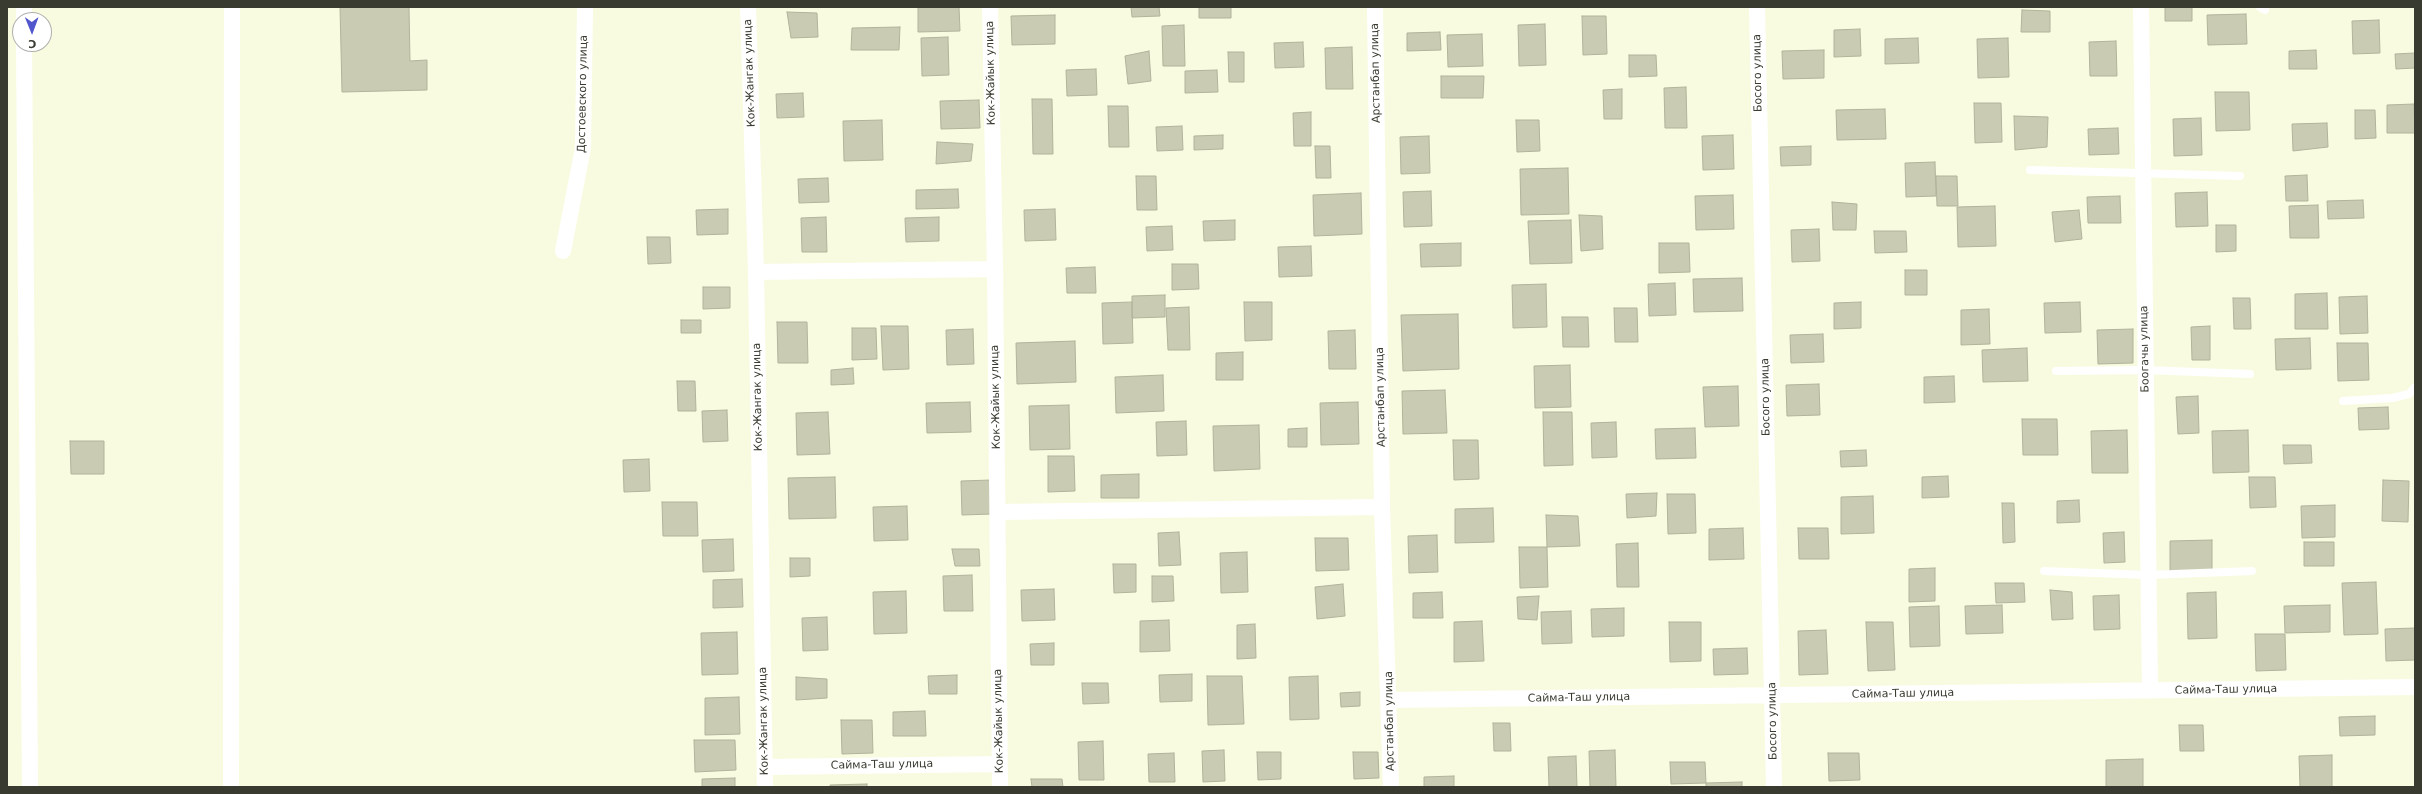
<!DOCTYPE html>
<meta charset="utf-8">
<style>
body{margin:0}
#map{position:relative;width:2422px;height:794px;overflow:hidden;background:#f9fbe1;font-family:"DejaVu Sans",sans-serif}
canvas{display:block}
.frame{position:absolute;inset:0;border:8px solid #393a30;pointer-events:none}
.north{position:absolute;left:12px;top:12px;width:40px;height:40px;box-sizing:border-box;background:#fff;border:1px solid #b0b0ac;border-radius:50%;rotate:179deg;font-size:11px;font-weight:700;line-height:16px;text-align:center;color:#393a30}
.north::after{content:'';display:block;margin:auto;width:14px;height:18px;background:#5156cd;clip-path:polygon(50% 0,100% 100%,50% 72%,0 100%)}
</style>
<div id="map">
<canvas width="2422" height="794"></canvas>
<div class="frame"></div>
<div class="north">С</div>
</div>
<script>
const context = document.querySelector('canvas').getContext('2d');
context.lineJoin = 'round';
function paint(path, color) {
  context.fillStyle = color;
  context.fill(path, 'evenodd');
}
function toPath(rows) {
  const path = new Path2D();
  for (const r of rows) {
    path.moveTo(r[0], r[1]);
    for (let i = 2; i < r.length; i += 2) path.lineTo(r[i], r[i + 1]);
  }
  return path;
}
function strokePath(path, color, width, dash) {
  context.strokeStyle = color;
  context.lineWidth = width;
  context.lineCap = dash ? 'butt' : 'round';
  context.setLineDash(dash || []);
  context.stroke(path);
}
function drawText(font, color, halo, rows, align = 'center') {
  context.font = font + ' "DejaVu Sans",sans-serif';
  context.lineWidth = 4;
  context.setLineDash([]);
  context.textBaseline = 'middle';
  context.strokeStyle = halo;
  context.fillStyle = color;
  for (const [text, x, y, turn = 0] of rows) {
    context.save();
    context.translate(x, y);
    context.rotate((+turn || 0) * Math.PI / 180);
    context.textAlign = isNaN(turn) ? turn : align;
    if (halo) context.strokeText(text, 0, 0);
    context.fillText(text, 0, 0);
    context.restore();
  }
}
const building = toPath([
 [340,7,409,7,410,61,427,60,427,90,342,92,340,7],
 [918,7,959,7,960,31,918,32,918,7],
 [1131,7,1159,7,1160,16,1132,17,1131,7],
 [1199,7,1231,7,1231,18,1199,18,1199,7],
 [2165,7,2192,7,2192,21,2165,21,2165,7],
 [2022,10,2050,11,2050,32,2021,32,2022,10],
 [787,12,817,13,818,37,791,38,787,12],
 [2246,14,2247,44,2208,45,2207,15,2246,14],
 [1055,15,1055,44,1012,45,1011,16,1055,15],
 [1582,16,1606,16,1607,54,1583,55,1582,16],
 [2379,20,2380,53,2353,54,2352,21,2379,20],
 [1545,24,1546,65,1519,66,1518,25,1545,24],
 [1184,25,1185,66,1163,66,1162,26,1184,25],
 [900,27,899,50,851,50,852,28,900,27],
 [1860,29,1861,56,1834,57,1834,30,1860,29],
 [1440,32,1441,50,1407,51,1407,33,1440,32],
 [1482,34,1483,66,1448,67,1447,35,1482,34],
 [948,37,949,75,922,76,921,38,948,37],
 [1918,38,1919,63,1885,64,1885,39,1918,38],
 [2008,38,2009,77,1978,78,1977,39,2008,38],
 [2116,41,2117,76,2090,76,2089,42,2116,41],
 [1303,42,1304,67,1275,68,1274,43,1303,42],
 [1352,47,1353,89,1326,89,1325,48,1352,47],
 [1824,50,1824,78,1783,79,1782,51,1824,50],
 [2316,50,2317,69,2289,69,2289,51,2316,50],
 [1149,51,1151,81,1128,84,1125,56,1149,51],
 [1228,52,1244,52,1244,82,1229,82,1228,52],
 [2415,53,2415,68,2396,69,2395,54,2415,53],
 [1629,55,1656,55,1657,76,1629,77,1629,55],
 [1096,69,1097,95,1067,96,1066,70,1096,69],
 [1217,70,1218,92,1185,93,1185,71,1217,70],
 [1441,76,1484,76,1483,98,1441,98,1441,76],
 [1686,87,1687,128,1665,128,1664,88,1686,87],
 [1622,89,1622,119,1604,119,1603,90,1622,89],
 [2215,92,2249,92,2250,130,2216,131,2215,92],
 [803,93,804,117,777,118,776,94,803,93],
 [1032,99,1052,99,1053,154,1033,154,1032,99],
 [979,100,980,128,941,129,940,101,979,100],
 [1974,103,2001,103,2002,142,1975,143,1974,103],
 [2414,104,2415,133,2387,133,2387,105,2414,104],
 [1108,106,1128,106,1129,147,1109,147,1108,106],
 [1885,109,1886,139,1837,140,1836,110,1885,109],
 [2355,110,2375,110,2376,138,2355,139,2355,110],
 [1311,112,1311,146,1294,146,1293,113,1311,112],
 [2014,116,2048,117,2047,147,2015,150,2014,116],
 [2201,118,2202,155,2174,156,2173,119,2201,118],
 [882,120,883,160,844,161,843,121,882,120],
 [1516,120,1539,120,1540,151,1517,152,1516,120],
 [2327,123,2328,147,2293,151,2292,124,2327,123],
 [1182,126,1183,150,1157,151,1156,127,1182,126],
 [2118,128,2119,154,2089,155,2088,129,2118,128],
 [1223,135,1223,149,1194,150,1194,136,1223,135],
 [1733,135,1734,169,1703,170,1702,136,1733,135],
 [1429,136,1430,173,1401,174,1400,137,1429,136],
 [937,142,973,144,971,161,936,164,937,142],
 [1315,146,1330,146,1331,178,1316,178,1315,146],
 [1811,146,1811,165,1781,166,1780,147,1811,146],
 [1935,162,1936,196,1906,197,1905,163,1935,162],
 [1568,168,1569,214,1521,215,1520,169,1568,168],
 [2307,175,2308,201,2286,201,2285,176,2307,175],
 [1136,176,1156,176,1157,210,1137,210,1136,176],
 [1936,176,1957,176,1958,206,1937,206,1936,176],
 [828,178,829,202,799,203,798,179,828,178],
 [958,189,959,208,916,209,916,190,958,189],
 [1431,191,1432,226,1404,227,1403,192,1431,191],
 [2207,192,2208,226,2176,227,2175,193,2207,192],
 [1361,193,1362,234,1314,236,1313,195,1361,193],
 [1733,195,1734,229,1696,230,1695,196,1733,195],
 [2120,196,2121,223,2088,223,2087,197,2120,196],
 [2363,200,2364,218,2328,219,2327,201,2363,200],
 [1832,202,1857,204,1856,230,1833,230,1832,202],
 [2318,205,2319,238,2290,238,2289,206,2318,205],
 [1995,206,1996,246,1958,247,1957,207,1995,206],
 [728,209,728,234,697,235,696,210,728,209],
 [1055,209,1056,240,1025,241,1024,210,1055,209],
 [2079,210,2082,239,2055,242,2052,212,2079,210],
 [1579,215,1602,216,1603,249,1581,251,1579,215],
 [826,217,827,252,802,252,801,218,826,217],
 [939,217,939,241,906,242,905,218,939,217],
 [1235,220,1235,240,1204,241,1203,221,1235,220],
 [1571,220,1572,263,1530,264,1528,221,1571,220],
 [2216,225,2236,225,2236,251,2216,252,2216,225],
 [1172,226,1173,250,1147,251,1146,227,1172,226],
 [1819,229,1820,261,1792,262,1791,230,1819,229],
 [1874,231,1906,231,1907,252,1875,253,1874,231],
 [647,237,670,237,671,263,648,264,647,237],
 [1461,243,1461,266,1421,267,1420,244,1461,243],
 [1659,243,1689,243,1690,272,1659,273,1659,243],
 [1311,246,1312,276,1279,277,1278,247,1311,246],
 [1172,264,1198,264,1199,289,1172,290,1172,264],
 [1095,267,1096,293,1067,293,1066,268,1095,267],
 [1905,270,1927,270,1927,295,1905,295,1905,270],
 [1742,278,1743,311,1694,312,1693,279,1742,278],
 [1675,283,1676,315,1649,316,1648,284,1675,283],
 [1546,284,1547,327,1513,328,1512,285,1546,284],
 [703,287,730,287,730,308,703,309,703,287],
 [2327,293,2328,329,2295,329,2295,294,2327,293],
 [1165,295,1165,317,1132,318,1132,296,1165,295],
 [2367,296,2368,333,2340,334,2339,297,2367,296],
 [2233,298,2250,298,2251,329,2234,329,2233,298],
 [1132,302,1133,343,1103,344,1102,303,1132,302],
 [1244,302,1272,302,1272,340,1245,341,1244,302],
 [1861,302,1861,328,1834,329,1834,303,1861,302],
 [2080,302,2081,332,2045,333,2044,303,2080,302],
 [1189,307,1190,350,1168,350,1166,308,1189,307],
 [1614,308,1637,308,1638,342,1615,342,1614,308],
 [1989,309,1990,344,1961,345,1961,310,1989,309],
 [1458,314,1459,369,1403,371,1401,315,1458,314],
 [1562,317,1588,317,1589,347,1563,347,1562,317],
 [681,320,701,320,701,333,681,333,681,320],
 [777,322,807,322,808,363,778,363,777,322],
 [881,326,908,326,909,369,883,370,881,326],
 [2210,326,2210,360,2192,360,2191,327,2210,326],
 [852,328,876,328,877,359,852,360,852,328],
 [973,329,974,364,947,365,946,330,973,329],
 [2133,329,2133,363,2098,364,2097,330,2133,329],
 [1355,330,1356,369,1329,369,1328,331,1355,330],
 [1823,334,1824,362,1791,363,1790,335,1823,334],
 [2310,338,2311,369,2276,370,2275,339,2310,338],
 [1075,341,1076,382,1017,384,1016,343,1075,341],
 [2337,343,2368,343,2369,380,2338,381,2337,343],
 [2027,348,2028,381,1983,382,1982,350,2027,348],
 [1243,352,1243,380,1216,380,1216,353,1243,352],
 [1570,365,1571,407,1535,408,1534,366,1570,365],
 [853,368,854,384,831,385,831,370,853,368],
 [1163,375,1164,411,1116,413,1115,377,1163,375],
 [1954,376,1955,402,1924,403,1924,377,1954,376],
 [677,381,695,381,696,411,678,411,677,381],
 [1819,384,1820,415,1787,416,1786,385,1819,384],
 [1738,386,1739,426,1705,427,1703,387,1738,386],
 [1445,390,1447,433,1403,434,1402,391,1445,390],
 [2198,396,2199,433,2178,434,2176,397,2198,396],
 [970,402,971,432,927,433,926,403,970,402],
 [1358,402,1359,444,1321,445,1320,403,1358,402],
 [1069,405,1070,449,1030,450,1029,406,1069,405],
 [2388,407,2389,429,2359,430,2358,408,2388,407],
 [727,410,728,441,703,442,702,411,727,410],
 [828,412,830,454,797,455,796,413,828,412],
 [1543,412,1572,412,1573,465,1544,466,1543,412],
 [2022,419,2057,419,2058,455,2023,455,2022,419],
 [1186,421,1187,455,1157,456,1156,422,1186,421],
 [1616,422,1617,457,1592,458,1591,423,1616,422],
 [1259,425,1260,469,1214,471,1213,426,1259,425],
 [1307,428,1307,447,1288,447,1288,429,1307,428],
 [1695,428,1696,458,1656,459,1655,429,1695,428],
 [2127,430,2128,473,2092,473,2091,431,2127,430],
 [2248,430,2249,472,2213,473,2212,431,2248,430],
 [1453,440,1478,440,1479,479,1454,480,1453,440],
 [70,441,104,441,104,474,71,474,70,441],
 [2283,445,2311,445,2312,463,2284,464,2283,445],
 [1866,450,1867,466,1841,467,1840,451,1866,450],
 [1048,456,1074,456,1075,491,1048,492,1048,456],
 [649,459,650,491,624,492,623,460,649,459],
 [1139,474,1139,498,1101,498,1101,475,1139,474],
 [1948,476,1949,497,1922,498,1922,477,1948,476],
 [835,477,836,518,789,519,788,478,835,477],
 [2249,477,2275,477,2276,507,2250,508,2249,477],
 [991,480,992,514,962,515,961,481,991,480],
 [2383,480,2409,481,2408,522,2382,521,2383,480],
 [1657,493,1656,516,1627,518,1626,494,1657,493],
 [1667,494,1695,494,1696,533,1668,534,1667,494],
 [1873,496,1874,533,1841,534,1841,497,1873,496],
 [2079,500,2080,522,2057,523,2057,501,2079,500],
 [662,502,697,502,698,536,663,536,662,502],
 [2002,503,2014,503,2015,542,2003,543,2002,503],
 [2335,505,2335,537,2302,538,2301,506,2335,505],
 [907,506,908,540,874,541,873,507,907,506],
 [1493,508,1494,542,1455,543,1455,509,1493,508],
 [1546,515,1578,516,1580,546,1547,547,1546,515],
 [1743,528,1744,559,1709,560,1709,529,1743,528],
 [1798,528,1828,528,1829,559,1799,559,1798,528],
 [1179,532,1181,565,1159,566,1158,533,1179,532],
 [2124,532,2125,562,2104,563,2103,533,2124,532],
 [1437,535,1438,572,1409,573,1408,536,1437,535],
 [1315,538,1348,538,1349,570,1316,571,1315,538],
 [733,539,734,571,703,572,702,540,733,539],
 [2212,540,2212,570,2170,571,2170,541,2212,540],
 [2304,542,2334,542,2334,566,2304,566,2304,542],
 [1638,543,1639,587,1617,587,1616,544,1638,543],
 [1519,547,1547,547,1548,587,1520,588,1519,547],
 [952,549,979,549,980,566,955,566,952,549],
 [1247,552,1248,592,1221,593,1220,553,1247,552],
 [790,558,810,558,810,576,790,577,790,558],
 [1113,564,1136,564,1136,592,1114,593,1113,564],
 [1935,568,1935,601,1909,602,1909,569,1935,568],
 [972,575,973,611,944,611,943,576,972,575],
 [1152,576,1173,576,1174,601,1152,602,1152,576],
 [742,579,743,607,713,608,713,580,742,579],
 [2376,582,2378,634,2344,635,2342,583,2376,582],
 [1995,583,2024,583,2025,602,1996,603,1995,583],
 [1343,584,1345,616,1317,619,1315,587,1343,584],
 [1054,589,1055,620,1022,621,1021,590,1054,589],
 [2050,590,2072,592,2073,619,2052,620,2050,590],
 [906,591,907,633,874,634,873,592,906,591],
 [1442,592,1443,618,1413,618,1413,593,1442,592],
 [2216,592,2217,638,2188,639,2187,593,2216,592],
 [2119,595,2120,629,2094,630,2093,596,2119,595],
 [1539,596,1537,620,1518,619,1517,597,1539,596],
 [2002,605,2003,633,1966,634,1965,606,2002,605],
 [2330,605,2330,632,2285,633,2284,606,2330,605],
 [1939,606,1940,646,1910,647,1909,607,1939,606],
 [1624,608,1624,636,1592,637,1591,609,1624,608],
 [1571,611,1572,643,1542,644,1541,612,1571,611],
 [827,617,828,650,803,651,802,618,827,617],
 [1169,620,1170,651,1140,652,1140,621,1169,620],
 [1482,621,1484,661,1454,662,1454,622,1482,621],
 [1669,622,1701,622,1701,661,1670,662,1669,622],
 [1866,622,1893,622,1895,670,1868,671,1866,622],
 [1255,624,1256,658,1237,659,1237,625,1255,624],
 [2415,628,2415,660,2386,661,2385,629,2415,628],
 [1826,630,1828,674,1799,675,1798,631,1826,630],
 [737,632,738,674,702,675,701,633,737,632],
 [2255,634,2285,634,2286,670,2256,671,2255,634],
 [1054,643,1054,665,1031,665,1030,644,1054,643],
 [1747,648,1748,674,1714,675,1713,649,1747,648],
 [1192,674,1192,701,1160,702,1159,675,1192,674],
 [957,675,957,694,929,694,928,676,957,675],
 [1207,676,1242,676,1244,724,1208,725,1207,676],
 [1318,676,1319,719,1290,720,1289,677,1318,676],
 [796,677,827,679,827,698,796,700,796,677],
 [1082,683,1108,683,1109,703,1083,704,1082,683],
 [1360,692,1360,706,1341,707,1340,693,1360,692],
 [739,697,740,734,705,735,705,698,739,697],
 [925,711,926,736,893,736,893,712,925,711],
 [2375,716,2375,735,2340,736,2339,717,2375,716],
 [841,720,872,720,873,753,842,754,841,720],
 [1493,723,1510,723,1511,751,1494,751,1493,723],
 [2179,725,2203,725,2204,751,2180,751,2179,725],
 [694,740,735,740,736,770,695,772,694,740],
 [1103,741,1104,780,1079,780,1078,742,1103,741],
 [1224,750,1225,781,1203,782,1202,751,1224,750],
 [1615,750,1616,787,1590,787,1589,751,1615,750],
 [1257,752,1281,752,1281,779,1258,780,1257,752],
 [1353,752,1378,752,1379,778,1354,779,1353,752],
 [1174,753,1175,782,1149,782,1148,754,1174,753],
 [1828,753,1859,753,1860,780,1829,781,1828,753],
 [2332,755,2332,787,2300,787,2299,756,2332,755],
 [1576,756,1577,787,1549,787,1548,757,1576,756],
 [2143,759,2143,787,2106,787,2106,760,2143,759],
 [1670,762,1705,762,1706,783,1671,784,1670,762],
 [1454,776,1454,787,1424,787,1424,777,1454,776],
 [735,778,735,787,702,787,702,779,735,778],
 [1031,779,1062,779,1063,787,1032,787,1031,779],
 [1742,782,1742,787,1706,787,1706,783,1742,782],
 [867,784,867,787,830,787,830,785,867,784]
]);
const lane = toPath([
 [2260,7,2265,10],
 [2030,170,2240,176],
 [2056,371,2145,370,2250,374],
 [2343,401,2392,398,2409,394,2415,387],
 [2044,571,2148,575,2252,571]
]);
const street = toPath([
 [24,7,24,20],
 [748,7,756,272,765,787],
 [990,7,995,269,1000,787],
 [1375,7,1382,507,1391,787],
 [1757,7,1774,787],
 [2141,7,2150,691],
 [24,44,30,787],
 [563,251,583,148,585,7],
 [756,272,995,269],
 [998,512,1382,507],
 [1390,700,2415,687],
 [765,767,999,764],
 [231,787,232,7]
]);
const streetNames = [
 ["Кок-Жангак улица",750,73,-92],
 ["Кок-Жайык улица",991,73,-91],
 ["Арстанбап улица",1376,73,-91],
 ["Босого улица",1758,73,-91],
 ["Достоевского улица",583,94,-89],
 ["Боогачы улица",2145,349,-91],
 ["Кок-Жангак улица",758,397,-91],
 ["Кок-Жайык улица",996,397,-91],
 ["Арстанбап улица",1381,397,-91],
 ["Босого улица",1766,397,-91],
 ["Сайма-Таш улица",2226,690,-1],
 ["Сайма-Таш улица",1903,694,-1],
 ["Сайма-Таш улица",1579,698,-1],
 ["Кок-Жангак улица",764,721,-91],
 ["Кок-Жайык улица",999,721,-91],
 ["Арстанбап улица",1390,721,-91],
 ["Босого улица",1773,721,-91],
 ["Сайма-Таш улица",882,765,-1]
];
paint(building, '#c9cbb2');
strokePath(building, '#b1b39a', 1);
strokePath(lane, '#fff', 8);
strokePath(street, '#fff', 16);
drawText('11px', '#393a30', '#fff', streetNames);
</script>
